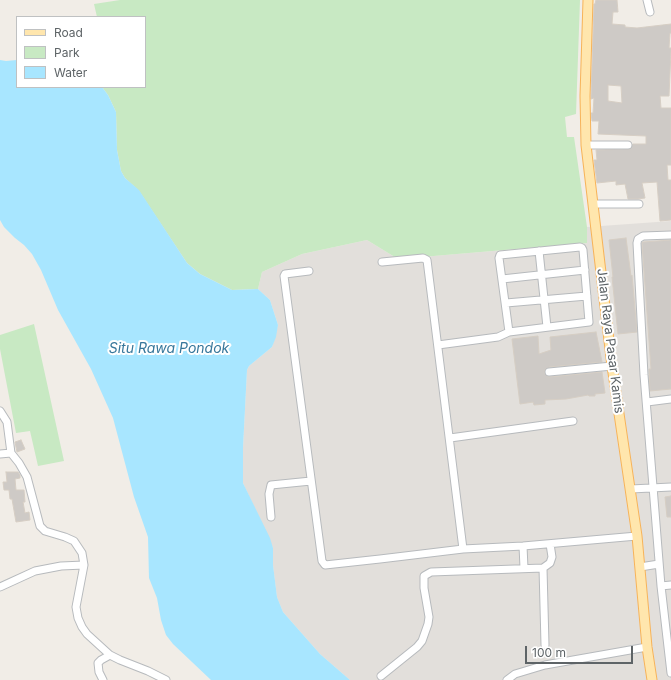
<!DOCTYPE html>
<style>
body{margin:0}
#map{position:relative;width:671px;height:680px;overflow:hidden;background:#f1ede7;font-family:Inter,sans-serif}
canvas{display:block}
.legend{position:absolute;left:16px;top:16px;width:130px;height:72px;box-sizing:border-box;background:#fff;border:1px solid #bfc1c2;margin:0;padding:5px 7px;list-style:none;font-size:12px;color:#5e6467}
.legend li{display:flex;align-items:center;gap:8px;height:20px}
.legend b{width:20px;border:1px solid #bfc1c2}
.scale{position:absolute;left:525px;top:646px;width:108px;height:18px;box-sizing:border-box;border:2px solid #5e6467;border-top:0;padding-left:5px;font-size:12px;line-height:14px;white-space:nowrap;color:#5e6467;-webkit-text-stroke:3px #fff;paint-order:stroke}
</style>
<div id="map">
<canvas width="671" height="680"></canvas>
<ul class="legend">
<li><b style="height:5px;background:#ffe6ad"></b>Road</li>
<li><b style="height:11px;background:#c8e9c3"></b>Park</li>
<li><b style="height:11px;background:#a8e6ff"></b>Water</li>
</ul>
<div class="scale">100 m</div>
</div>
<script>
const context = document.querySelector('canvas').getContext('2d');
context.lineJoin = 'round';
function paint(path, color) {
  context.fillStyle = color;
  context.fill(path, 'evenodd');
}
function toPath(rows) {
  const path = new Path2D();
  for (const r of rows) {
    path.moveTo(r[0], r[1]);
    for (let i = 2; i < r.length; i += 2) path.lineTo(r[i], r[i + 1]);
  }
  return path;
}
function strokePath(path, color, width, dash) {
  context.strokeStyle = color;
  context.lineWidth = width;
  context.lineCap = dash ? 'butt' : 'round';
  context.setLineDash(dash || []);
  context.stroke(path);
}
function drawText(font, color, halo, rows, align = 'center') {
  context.font = font + ' Inter,sans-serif';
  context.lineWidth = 4;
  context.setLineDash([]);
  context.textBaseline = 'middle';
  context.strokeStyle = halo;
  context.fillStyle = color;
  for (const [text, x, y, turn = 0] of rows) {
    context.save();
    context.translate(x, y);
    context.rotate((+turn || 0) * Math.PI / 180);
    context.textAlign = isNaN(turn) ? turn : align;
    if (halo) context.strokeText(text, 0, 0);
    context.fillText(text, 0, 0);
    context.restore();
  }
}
const industrial = toPath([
 [671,221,671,680,350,680,320,654,283,612,277,597,273,565,273,548,243,483,243,448,247,370,249,366,272,347,278,325,270,300,258,289,262,272,302,254,367,240,398,259,587,243,587,227]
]);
const green = toPath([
 [120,0,580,0,576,114,565,117,567,137,574,137,587,227,587,243,398,259,367,240,302,254,262,272,258,289,232,290,200,274,187,263,139,191,125,178,121,171,117,150,116,112,108,95,102,87,145,87,145,17,97,17,94,4],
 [34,324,64,461,38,466,30,431,16,433,0,349,0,335]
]);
const water = toPath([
 [0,60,6,61,17,60,17,87,102,87,108,95,116,112,117,150,121,171,125,178,139,190,187,263,200,274,232,290,258,289,270,300,278,325,276,337,272,347,249,366,247,370,243,448,243,483,270,538,273,548,273,565,277,597,283,612,320,654,350,680,211,680,173,644,166,635,161,620,157,598,149,578,148,537,134,497,113,418,91,369,58,310,41,270,32,254,24,245,15,238,4,227,0,220]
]);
const building = toPath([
 [596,0,617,0,618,12,613,12,612,24,625,25,625,27,637,28,671,24,671,33,670,33,669,48,671,48,671,51,669,96,660,96,661,108,671,108,671,165,667,165,668,180,671,180,671,220,660,221,657,182,642,183,645,198,638,199,628,199,625,184,616,185,616,181,597,183,594,160,597,160,596,150,630,149,633,144,646,144,646,136,598,134,599,121,592,121,591,113,593,113,594,98,591,99,591,96,594,4,595,4,596,0],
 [608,85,621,86,622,103,608,101,608,85],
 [626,238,631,276,632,275,637,332,618,334,612,277,613,277,609,240,626,238],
 [671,240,671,389,650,391,649,369,651,369,642,243,643,242,671,240],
 [596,332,602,362,549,367,545,370,544,373,547,376,549,377,602,372,605,393,595,394,595,396,589,396,588,395,566,399,545,400,545,404,534,405,533,402,520,404,512,339,538,336,539,354,551,350,550,337,596,332],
 [21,440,25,449,17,452,15,442,21,440],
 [6,472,18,472,20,475,20,478,15,479,16,490,24,490,25,502,23,502,25,513,29,512,30,520,16,522,12,499,10,499,9,490,4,490,3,482,7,482,6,472],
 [671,496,671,517,667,517,665,497,671,496]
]);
const minor = toPath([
 [647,0,650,12],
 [586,145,628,145],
 [593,204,639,204],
 [671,235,643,236,638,239,637,243,644,375,661,586,671,673],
 [539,251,547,327],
 [382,262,423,258,427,260,463,549],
 [309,271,285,274,284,276,322,561,325,565,380,559,463,549,523,546,637,536],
 [502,279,585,270],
 [506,303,587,296],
 [438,345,498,337,509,332,589,322,583,250,582,248,580,247,500,255,499,258,509,332],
 [549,372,612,366],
 [647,402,671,399],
 [0,411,7,422,11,453,19,463,27,477,40,526,45,531,65,537,74,541,82,553,84,565,76,607,78,618,82,627,87,634,110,655,120,660,148,671,166,680],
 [450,438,573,421],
 [0,454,11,453],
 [631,489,671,487],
 [271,517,269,494,271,485,311,481],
 [523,546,524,568],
 [640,567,659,564],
 [543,568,545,645],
 [661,586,671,585],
 [0,587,35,571,61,566,84,565],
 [381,676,417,647,422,641,428,624,429,617,424,588,424,576,431,572,543,568,550,563,552,557,550,544],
 [103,680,99,672,98,663,101,660,110,655],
 [507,680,515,674,545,665,647,647]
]);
const major = toPath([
 [588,0,585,96,586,145,612,366,637,536,647,647,652,680]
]);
const streetNames = [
 ["Jalan Raya Pasar Kamis",610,341,83]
];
const waterNames = [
 ["Situ Rawa Pondok",169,349]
];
paint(industrial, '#e2dfdb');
paint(green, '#c8e9c3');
paint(water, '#a8e6ff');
paint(building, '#cecac6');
strokePath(building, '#d6cec4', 1);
strokePath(minor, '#b7babd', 9);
strokePath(major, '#f7b359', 11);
strokePath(minor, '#fff', 7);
strokePath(major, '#ffe6ad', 9);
drawText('13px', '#5e6467', '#fff', streetNames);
drawText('italic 14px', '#37779b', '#fff', waterNames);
</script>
